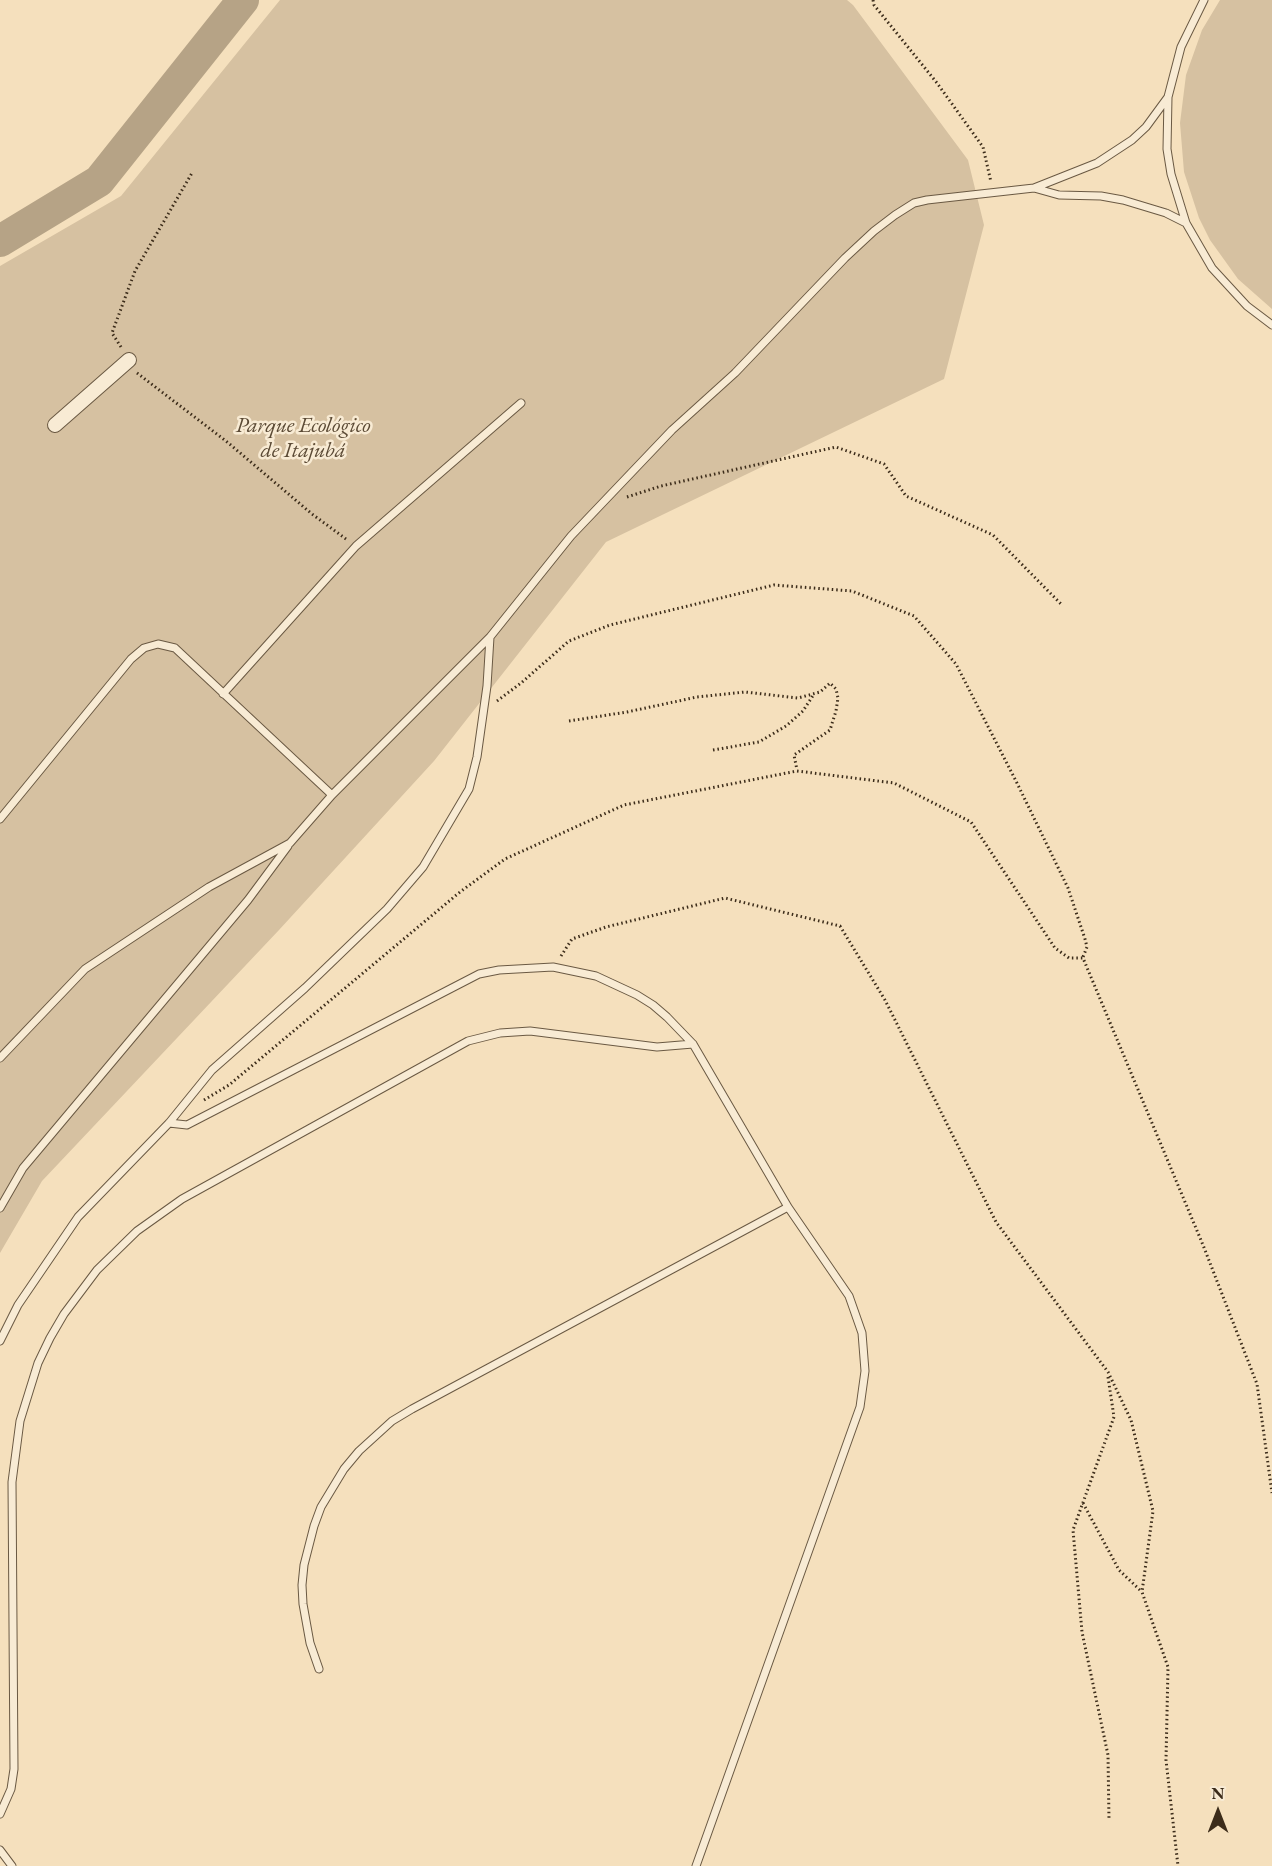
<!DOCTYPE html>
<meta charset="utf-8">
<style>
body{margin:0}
#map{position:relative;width:1272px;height:1866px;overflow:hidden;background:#f5e0bd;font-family:"EB Garamond",serif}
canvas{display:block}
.north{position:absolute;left:1188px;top:1782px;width:60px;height:60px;-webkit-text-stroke:4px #f8ebd4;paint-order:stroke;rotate:0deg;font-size:16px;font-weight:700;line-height:24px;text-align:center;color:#3c2c1a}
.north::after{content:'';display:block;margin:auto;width:21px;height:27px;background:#3c2c1a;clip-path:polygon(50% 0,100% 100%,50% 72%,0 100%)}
</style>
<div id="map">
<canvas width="1272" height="1866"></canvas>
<div class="north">N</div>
</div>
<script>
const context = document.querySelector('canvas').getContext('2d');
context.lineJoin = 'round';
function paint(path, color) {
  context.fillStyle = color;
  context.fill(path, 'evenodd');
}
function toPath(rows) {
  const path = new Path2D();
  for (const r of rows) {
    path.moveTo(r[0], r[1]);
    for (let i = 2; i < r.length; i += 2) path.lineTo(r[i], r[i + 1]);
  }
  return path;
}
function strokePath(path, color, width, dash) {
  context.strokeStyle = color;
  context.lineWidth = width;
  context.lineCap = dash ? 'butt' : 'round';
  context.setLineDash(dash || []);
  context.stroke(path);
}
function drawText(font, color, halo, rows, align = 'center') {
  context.font = font + ' "EB Garamond",serif';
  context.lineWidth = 5;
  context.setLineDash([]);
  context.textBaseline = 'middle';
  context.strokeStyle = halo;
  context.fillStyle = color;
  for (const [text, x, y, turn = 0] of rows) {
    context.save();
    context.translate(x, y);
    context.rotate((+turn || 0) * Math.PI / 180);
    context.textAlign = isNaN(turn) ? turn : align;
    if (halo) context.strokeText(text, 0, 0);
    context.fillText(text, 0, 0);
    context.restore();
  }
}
const green = toPath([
 [280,0,847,0,853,5,968,160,984,225,944,379,606,542,434,761,279,930,42,1181,0,1253,0,266,121,196],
 [1220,0,1272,0,1272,309,1238,279,1210,240,1199,218,1184,172,1180,123,1186,75,1202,30]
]);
const river = toPath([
 [0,241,99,181,243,0]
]);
const path = toPath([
 [873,0,874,5,937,83,983,147,991,182],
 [121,347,112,333,135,271,192,173],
 [137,373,226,441,312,514,346,539],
 [627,497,661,486,836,447,884,464,906,496,993,535,1061,604],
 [497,701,521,683,569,641,610,625,774,585,852,591,914,616,956,664,1016,781,1068,888,1085,939,1087,947,1083,957],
 [569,721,627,712,697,697,745,692,798,698,820,692,830,683,836,689,838,698,836,711,830,730,794,755,797,770],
 [713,750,759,742,786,726,803,711,814,694],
 [561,956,572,939,606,927,725,898,840,926,885,1000,996,1222,1108,1372,1131,1420,1153,1511,1142,1592,1168,1667,1166,1760,1178,1866],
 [204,1100,229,1085,460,892,505,859,624,805,797,771,894,783,971,822,1055,948,1069,958,1083,958,1203,1245,1257,1384,1272,1493],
 [1108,1377,1114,1417,1073,1530,1082,1632,1108,1755,1109,1820],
 [1083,1503,1119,1570,1142,1592]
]);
const service = toPath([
 [1204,0,1181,47,1168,97,1167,149,1171,174,1186,223,1212,268,1247,306,1272,325],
 [1034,188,1059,195,1101,196,1123,200,1166,213,1186,223],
 [223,694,356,546,521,403],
 [0,819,131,659,144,648,158,644,175,648,332,795],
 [0,1058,85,969,209,887,290,843,332,795,490,637],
 [169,1123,187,1125,479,974,499,970,553,967,596,976,637,995,653,1005,667,1017,693,1044,788,1207,849,1296,862,1333,865,1371,860,1407,696,1866],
 [0,1208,23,1168,248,900,288,846],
 [0,1341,18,1305,78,1217,169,1123,212,1070,305,988,387,909,423,867,469,789,477,757,487,686,490,637,571,536,672,430,735,373,845,258,874,231,895,215,914,203,927,200,1034,188,1097,163,1132,140,1146,127,1168,97],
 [319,1669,310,1643,303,1604,302,1585,304,1565,314,1526,321,1507,344,1469,359,1451,392,1421,412,1409,788,1207],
 [0,1814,11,1789,14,1769,12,1482,20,1421,38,1363,50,1338,64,1314,97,1270,137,1231,182,1199,468,1041,500,1033,530,1031,657,1047,693,1044],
 [0,1850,12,1866]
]);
const minor = toPath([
 [55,425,129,360]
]);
const parkNames = [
 ["Parque Ecológico",303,426],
 ["de Itajubá",303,451]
];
paint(green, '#d6c1a1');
strokePath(river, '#b6a386', 32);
strokePath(service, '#6a5943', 9);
strokePath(minor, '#6a5943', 16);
strokePath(path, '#3c2c1a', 3, [1.5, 3]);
strokePath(service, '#f8ebd4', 7);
strokePath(minor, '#f8ebd4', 14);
drawText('italic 22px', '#5b4a35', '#f8ebd4', parkNames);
</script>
